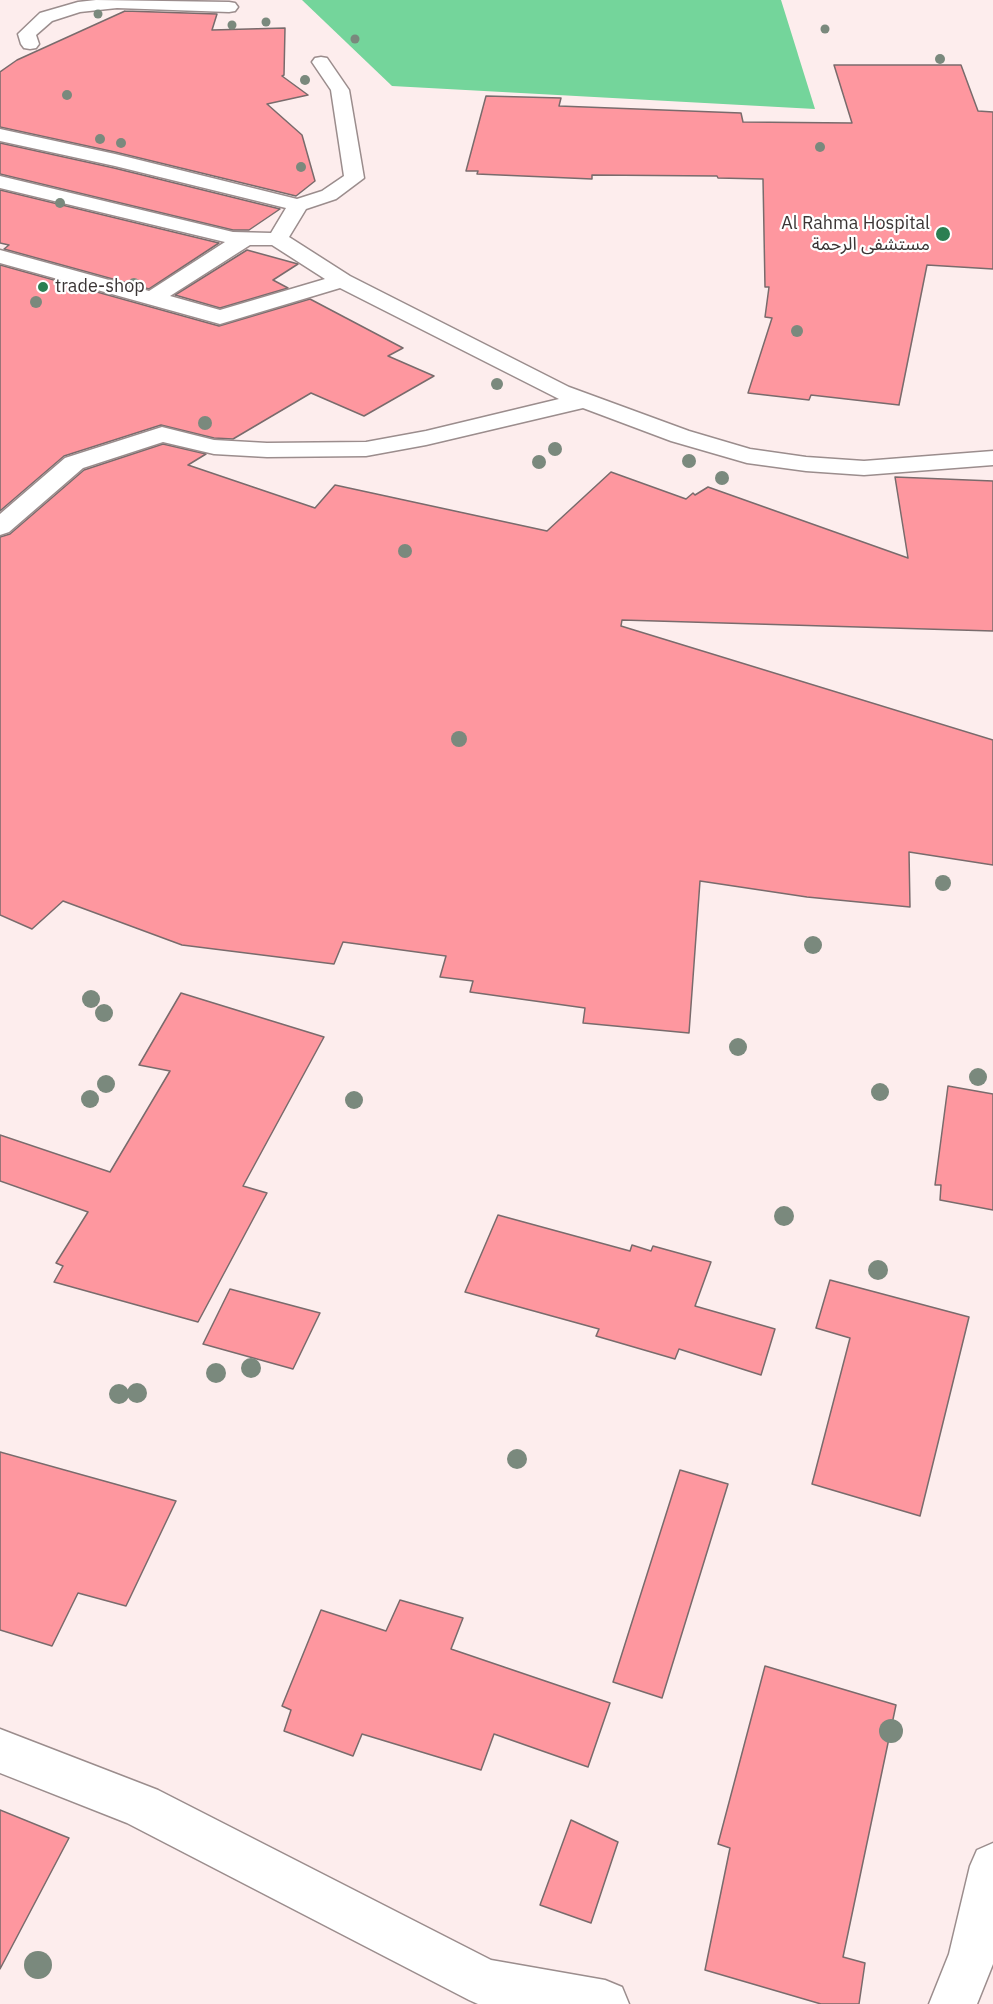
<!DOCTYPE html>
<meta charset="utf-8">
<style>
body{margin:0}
canvas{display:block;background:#fdeded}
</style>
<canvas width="993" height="2004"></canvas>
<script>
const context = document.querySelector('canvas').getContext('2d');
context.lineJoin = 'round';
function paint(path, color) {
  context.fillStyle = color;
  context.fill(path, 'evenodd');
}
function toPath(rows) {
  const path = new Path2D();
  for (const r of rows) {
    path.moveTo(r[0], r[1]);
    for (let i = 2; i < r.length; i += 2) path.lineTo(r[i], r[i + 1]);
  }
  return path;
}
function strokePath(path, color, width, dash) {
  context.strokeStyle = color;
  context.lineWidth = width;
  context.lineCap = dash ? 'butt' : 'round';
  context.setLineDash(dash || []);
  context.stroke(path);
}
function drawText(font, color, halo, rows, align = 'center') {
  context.font = font + ' "IBM Plex Sans","Noto Sans Arabic",sans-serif';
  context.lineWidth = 4.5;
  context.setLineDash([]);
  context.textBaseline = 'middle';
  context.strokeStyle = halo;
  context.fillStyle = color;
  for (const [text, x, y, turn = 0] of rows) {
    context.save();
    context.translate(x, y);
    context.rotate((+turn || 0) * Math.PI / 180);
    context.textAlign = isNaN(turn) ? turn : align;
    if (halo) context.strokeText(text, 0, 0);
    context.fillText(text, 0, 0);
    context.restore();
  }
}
const forest = toPath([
 [302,0,781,0,815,109,392,86]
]);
const building = toPath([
 [125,11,217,14,212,30,285,28,284,75,282,76,308,95,267,104,302,135,315,181,296,196,115,152,0,127,0,72,17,60,125,11],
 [834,65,961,65,978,111,993,112,993,269,927,265,899,405,811,395,809,400,748,393,772,318,765,317,769,287,765,287,763,179,718,178,717,176,592,175,592,179,477,174,478,171,466,171,486,96,561,98,559,106,741,113,743,122,852,123,834,65],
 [0,143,114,168,280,209,249,230,233,230,0,174,0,143],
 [0,190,219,243,149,289,4,249,9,245,0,243,0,190],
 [247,250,298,264,273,280,288,288,220,308,175,295,247,250],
 [0,265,219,326,310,299,403,348,388,356,434,376,364,416,311,393,233,439,214,438,161,425,64,456,0,511,0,265],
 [163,444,206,454,188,465,315,508,335,485,547,531,611,472,686,499,693,493,695,495,708,487,908,558,895,477,993,481,993,631,622,620,621,626,993,740,993,865,909,852,910,907,807,897,700,881,689,1033,583,1023,585,1008,470,992,473,981,440,977,446,956,343,942,334,964,182,945,63,901,32,929,0,915,0,537,10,534,84,470,163,444],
 [181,993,324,1037,243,1186,267,1193,198,1322,54,1282,63,1266,56,1263,88,1212,0,1181,0,1135,110,1172,170,1071,139,1065,181,993],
 [948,1086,993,1094,993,1210,940,1200,941,1185,935,1185,948,1086],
 [498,1215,630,1251,632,1245,651,1251,653,1246,711,1262,695,1306,775,1329,761,1375,679,1349,675,1359,596,1336,599,1329,465,1292,498,1215],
 [830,1280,969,1317,920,1516,812,1484,850,1338,816,1328,830,1280],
 [230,1289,320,1313,293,1369,203,1344,230,1289],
 [0,1452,176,1501,126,1606,78,1593,52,1646,0,1630,0,1452],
 [680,1470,728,1484,662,1698,613,1682,680,1470],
 [400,1600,463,1618,451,1649,610,1703,588,1767,494,1734,481,1770,362,1734,353,1756,284,1731,291,1710,282,1706,321,1610,386,1631,400,1600],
 [765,1666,896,1705,843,1957,865,1963,859,2004,821,2004,705,1970,730,1848,718,1844,765,1666],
 [0,1810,69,1838,0,1969,0,1810],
 [571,1820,618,1842,591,1923,540,1905,571,1820]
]);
const minor = toPath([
 [96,0,229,2,235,3,238,7,235,11,229,12,117,8,80,12,52,21,36,35,39,44,36,48,30,49,24,48,21,44,18,34,40,13,78,2,96,0],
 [321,57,327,58,349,90,364,178,336,199,306,209,289,237,350,276,569,387,689,431,750,449,806,457,864,461,993,451,993,465,864,475,806,471,747,463,671,441,583,408,426,445,366,456,267,457,214,454,163,442,83,468,9,532,0,535,0,514,65,458,162,427,214,440,267,443,366,442,426,431,559,399,340,288,220,324,0,263,0,250,149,291,225,242,0,188,0,176,233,232,271,233,286,208,115,166,0,141,0,129,115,154,297,199,322,191,344,176,331,90,312,62,315,58,321,57],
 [250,245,272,245,325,279,220,310,170,296,250,245],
 [0,1729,158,1790,491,1960,605,1980,622,1987,629,2004,478,2004,469,2000,127,1823,0,1773,0,1729],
 [993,1843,993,1964,977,2004,929,2004,949,1954,970,1866,977,1850,993,1843]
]);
const trees = [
 [98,14,4.5],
 [266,22,4.5],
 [232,25,4.5],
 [825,29,4.5],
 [355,39,4.5],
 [940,59,5],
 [305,80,5],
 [67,95,5],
 [100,139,5],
 [121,143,5],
 [820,147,5],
 [301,167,5],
 [60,203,5],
 [134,284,6],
 [36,302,6],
 [797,331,6],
 [497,384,6],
 [205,423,7],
 [555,449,7],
 [689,461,7],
 [539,462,7],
 [722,478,7],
 [405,551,7],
 [459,739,8],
 [943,883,8],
 [813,945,9],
 [91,999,9],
 [104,1013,9],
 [738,1047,9],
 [978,1077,9],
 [106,1084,9],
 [880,1092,9],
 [90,1099,9],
 [354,1100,9],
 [784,1216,10],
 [878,1270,10],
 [251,1368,10],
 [216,1373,10],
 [137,1393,10],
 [119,1394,10],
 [517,1459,10],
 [891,1731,12],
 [38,1965,14]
];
const markers = [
 [943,234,8,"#2b7f52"],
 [43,287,6,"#2b7f52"]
];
const farPoinames = [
 ["Al Rahma Hospital",930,224],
 ["مستشفى الرحمة",930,245],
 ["trade-shop",55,287,"left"]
];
paint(forest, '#74d59b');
paint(building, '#fe979f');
strokePath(building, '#796b6c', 1.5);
strokePath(minor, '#9b8d8d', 3);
paint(minor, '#fff');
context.fillStyle = '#7a897d';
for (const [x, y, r] of trees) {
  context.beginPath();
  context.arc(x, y, r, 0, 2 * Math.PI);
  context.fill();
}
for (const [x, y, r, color] of markers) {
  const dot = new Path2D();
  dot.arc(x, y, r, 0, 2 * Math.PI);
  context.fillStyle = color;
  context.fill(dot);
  strokePath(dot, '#fff', 2);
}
drawText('18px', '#3b3535', '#fff', farPoinames, 'right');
</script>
